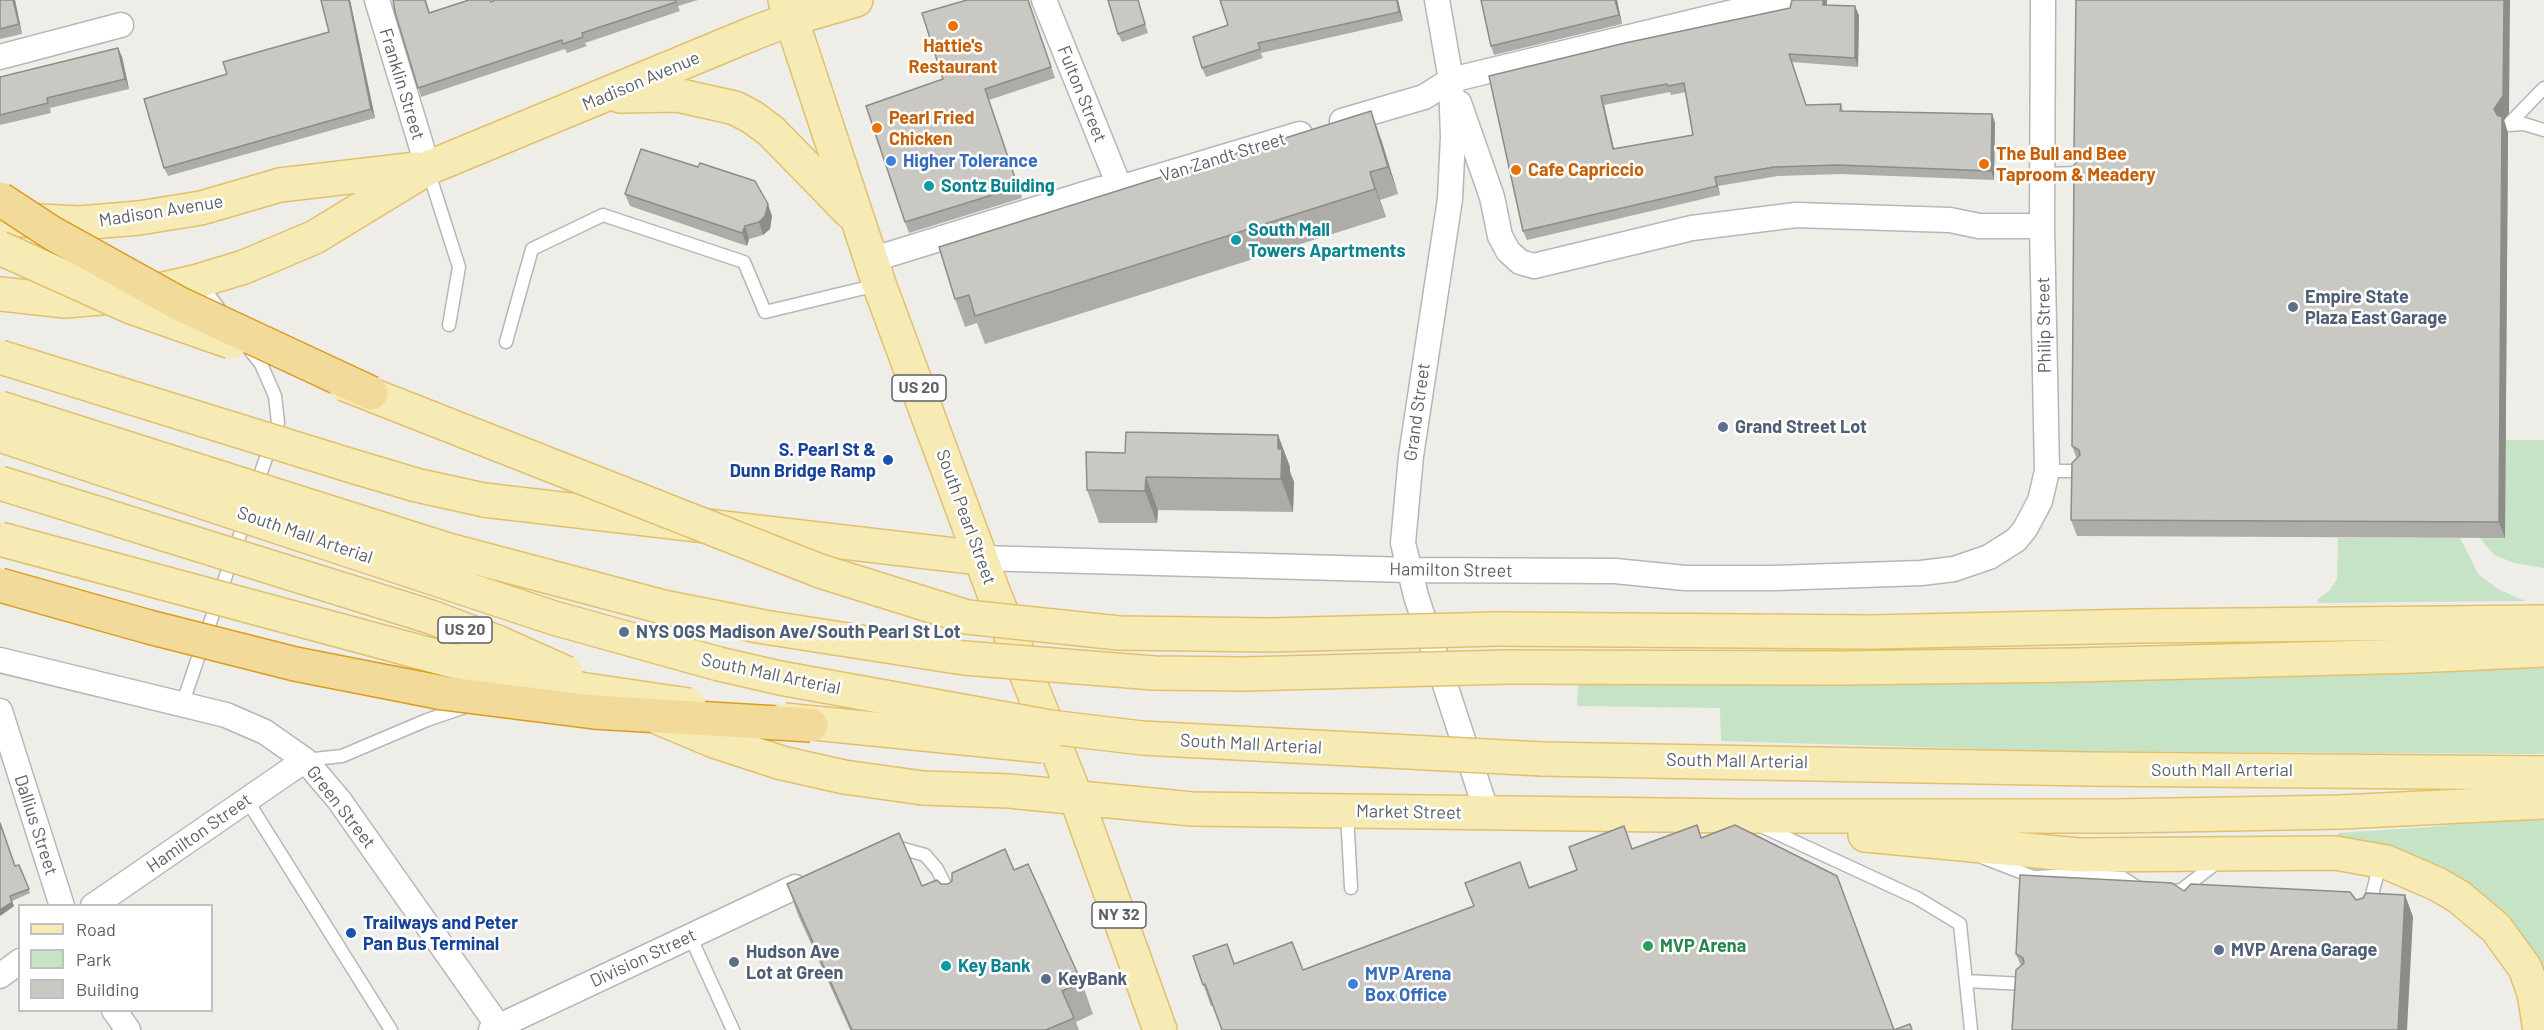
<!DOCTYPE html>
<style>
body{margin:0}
#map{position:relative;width:2544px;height:1030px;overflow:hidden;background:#efede7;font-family:Barlow,sans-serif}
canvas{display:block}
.legend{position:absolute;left:18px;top:904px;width:195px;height:108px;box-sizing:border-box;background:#fff;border:2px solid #bfc0c1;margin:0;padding:8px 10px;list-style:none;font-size:18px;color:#5e6165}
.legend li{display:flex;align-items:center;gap:12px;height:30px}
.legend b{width:30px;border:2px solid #bfc0c1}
</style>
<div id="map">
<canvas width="2544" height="1030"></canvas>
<ul class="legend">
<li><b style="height:8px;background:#f6ebb4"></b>Road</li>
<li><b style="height:16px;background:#c7e3c6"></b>Park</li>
<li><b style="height:16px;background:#cac8c3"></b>Building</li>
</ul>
</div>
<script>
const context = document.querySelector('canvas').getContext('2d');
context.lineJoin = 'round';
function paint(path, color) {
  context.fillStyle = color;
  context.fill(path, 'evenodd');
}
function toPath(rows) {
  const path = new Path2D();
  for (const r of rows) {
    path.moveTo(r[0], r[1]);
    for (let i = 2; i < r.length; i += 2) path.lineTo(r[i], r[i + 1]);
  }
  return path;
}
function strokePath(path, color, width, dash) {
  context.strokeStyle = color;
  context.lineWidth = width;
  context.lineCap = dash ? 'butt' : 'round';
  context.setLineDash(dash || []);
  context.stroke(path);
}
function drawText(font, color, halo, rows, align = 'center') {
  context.font = font + ' Barlow,sans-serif';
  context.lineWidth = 5;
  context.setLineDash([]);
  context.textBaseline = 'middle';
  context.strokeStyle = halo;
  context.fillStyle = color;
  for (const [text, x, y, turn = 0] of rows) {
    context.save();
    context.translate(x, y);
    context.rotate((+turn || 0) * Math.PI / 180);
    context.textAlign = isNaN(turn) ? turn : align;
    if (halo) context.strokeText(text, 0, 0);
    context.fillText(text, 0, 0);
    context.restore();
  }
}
const green = toPath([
 [2506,440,2544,440,2544,568,2514,563,2494,555,2480,538,2505,538],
 [2338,538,2460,538,2478,574,2498,589,2525,601,2318,603,2317,600,2330,590,2337,579],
 [2544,665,2544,754,2048,751,1721,741,1720,708,1577,706,1578,683],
 [2544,815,2544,987,2521,941,2338,842,2338,833,2430,827]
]);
const service = toPath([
 [2508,125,2544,88],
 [2508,125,2524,124,2544,130],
 [428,170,459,267,449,325],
 [2042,174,2080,173],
 [199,282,223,314],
 [506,342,532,249,603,215,744,262,765,312,877,285],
 [246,345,261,364,275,396,278,423,256,487],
 [2047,471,2078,471],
 [182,705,246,517],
 [305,760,342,756,427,720,468,706],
 [247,800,391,1030],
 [1347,813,1351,888],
 [1761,826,1917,898,1960,924,1971,1030],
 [890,850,900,848,925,855,937,869,952,899],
 [1984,858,2044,881],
 [2036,877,2073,875,2123,878,2140,889],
 [2166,890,2180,891,2219,861],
 [2369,907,2380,863],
 [690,936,733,1030],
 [1966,981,2024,984]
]);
const minor = toPath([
 [377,0,428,168],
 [1044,0,1120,188],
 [1437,0,1451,80,1453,137,1450,199,1411,456,1403,543,1416,596,1487,813],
 [0,57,121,25],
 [1459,103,1492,197,1500,236,1508,251,1520,262,1534,266,1692,228,1796,215,1950,220,1979,226,2042,226],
 [1342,121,1424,97,1451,80,1783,0],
 [871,260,1101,189,1120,188,1300,134],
 [980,558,1409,570,1615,571,1685,578,1775,578,1921,573,1954,569,1989,557,2016,540,2025,529,2040,501,2047,471,2042,226,2043,0],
 [0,660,226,715,265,732,305,760,339,800,501,1030],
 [0,711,62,906],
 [93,906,305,760],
 [0,976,20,961],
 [114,1010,128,1030],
 [491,1030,795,887]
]);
const primary = toPath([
 [785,0,879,284,993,591,1077,800,1160,1030],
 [620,96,677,95,735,108,752,117,771,131,850,212],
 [0,219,80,223,139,218,201,208,280,185,417,169],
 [0,294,65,301,137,295,198,281,244,267,315,237,428,168,754,33,791,19,856,0],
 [484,500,980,558],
 [1496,629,1872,632,2138,626,2544,622],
 [1506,667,1839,668,2074,665,2415,656,2544,650],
 [1542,759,2089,769,2544,773],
 [923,788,1009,791,1192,809,1741,816,2116,816,2341,812,2544,802],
 [1865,835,2079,855,2335,853,2386,862,2437,884,2459,897,2496,928,2525,968,2534,993,2540,1030]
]);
const primaryBridge = toPath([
 [0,248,131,307,231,342],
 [0,357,352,466,416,485,484,500],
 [344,384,820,571,967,617,1119,633,1271,635,1496,629],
 [0,408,448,550,663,607,764,627,964,658,1154,673,1245,674,1506,667],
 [0,435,554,618,719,664,780,678,1050,727,1142,738,1542,759],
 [0,483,431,617,497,642,566,673],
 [0,539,453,661,586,690,689,705],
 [659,718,714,741,782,763,844,777,923,788],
 [784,720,1043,746]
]);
const motorwayBridge = toPath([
 [0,199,52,233,178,303,371,393],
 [0,585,149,627,295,664,443,693,594,712,811,725]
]);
const wall = toPath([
 [0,0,15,0,22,34,0,39],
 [350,0,375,118,168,176,164,168,227,74,329,32],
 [393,0,426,0,430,13,495,0,698,0,678,6,680,11,585,43,587,46,567,53,565,49,421,97],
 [1028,0,1055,78,989,100,1022,198,909,233,905,222],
 [1138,0,1148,33,1122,42,1118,34],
 [1220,0,1398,0,1403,21,1261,53,1263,58,1206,77,1202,68,1228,25],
 [1617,0,1622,24,1494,55,1491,46],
 [1792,0,1827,0,1827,5,1859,15,1858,67,1792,62,1806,105,1841,104,1843,111,1992,114,1995,123,1994,180,1841,174,1778,176,1718,186,1720,195,1527,240,1523,231,1489,76,1790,8],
 [1670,92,1671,95,1686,92,1693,135,1614,149,1604,105],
 [118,48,122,57,129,89,50,108,51,113,0,125,0,77],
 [2509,113,2504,120,2508,133,2505,538,2077,536,2071,520,2077,459,2072,446,2079,160,2074,148],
 [1381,139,1398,194,1380,200,1386,217,985,344,977,323,965,327,955,299],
 [625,194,772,216,770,229,763,235,749,239,747,246,630,206],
 [1278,435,1290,467,1290,472,1294,482,1293,512,1158,510,1157,523,1099,523,1087,490,1125,453],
 [0,823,15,866,19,865,30,893,12,901,14,906,0,916],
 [1701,838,1837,876,1211,1006,1193,956,1234,964,1303,970,1632,849],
 [1014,870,1082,983,1093,1014,1076,1022,1079,1030,850,1030,798,915,787,884,922,886,948,884],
 [2184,891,2356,900,2405,895,2413,917,2021,966,2016,954]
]);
const shadedWall = toPath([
 [13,0,15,0,22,34,19,24],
 [349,0,350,0,375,118,371,109],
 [1397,0,1398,0,1403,21,1399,12],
 [1615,0,1617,0,1622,24,1619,15],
 [1823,0,1827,0,1826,14,1823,5],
 [2504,0,2510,0,2509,113,2504,120,2508,133,2505,538,2499,522,2500,125,2494,109],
 [1855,6,1859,15,1858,67,1855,58],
 [118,48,122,57,129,89,125,79],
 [1601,96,1604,105,1616,158,1613,149],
 [1371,111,1381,139,1398,194,1388,167],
 [1992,114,1995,123,1994,180,1991,171],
 [1370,172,1380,200,1386,217,1375,189],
 [1715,177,1718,186,1720,195,1717,186],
 [768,204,772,216,770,229,763,235,759,222],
 [745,226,749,239,747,246,742,233],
 [1278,435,1290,467,1290,472,1294,482,1293,512,1281,479,1278,449],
 [1146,477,1158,510,1157,523,1145,491],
 [2405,895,2413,917,2407,1030,2398,1030],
 [12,902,14,906,0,916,0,910]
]);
const building = toPath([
 [0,0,13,0,19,24,0,29,0,0],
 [321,0,349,0,371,109,164,168,144,99,227,74,223,62,329,32,321,0],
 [393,0,425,0,429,13,469,0,490,0,491,2,495,0,676,0,676,2,582,33,583,37,563,44,562,40,418,88,395,12,393,0],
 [967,0,1028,0,1051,67,985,89,1018,187,905,222,866,106,943,79,922,13,967,0],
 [1108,0,1138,0,1145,24,1118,34,1108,0],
 [1220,0,1397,0,1399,12,1258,43,1260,49,1202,68,1193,37,1228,25,1220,0],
 [1481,0,1615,0,1619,15,1491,46,1481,0],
 [1792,0,1823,0,1823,5,1855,6,1855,58,1789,54,1806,105,1841,104,1840,111,1992,114,1991,171,1838,165,1774,167,1715,177,1717,186,1523,231,1489,76,1625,43,1790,8,1792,0],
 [1684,83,1693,135,1613,149,1601,96,1667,84,1668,86,1684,83],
 [2076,0,2504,0,2503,96,2494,109,2497,115,2502,117,2499,522,2071,520,2072,463,2080,455,2079,450,2072,446,2074,165,2082,157,2081,152,2074,148,2076,0],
 [118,48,125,79,47,98,48,103,0,115,0,77,118,48],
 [1371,111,1388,167,1370,172,1375,189,975,316,969,295,955,299,939,247,1371,111],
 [641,149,698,167,700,163,755,181,768,204,765,216,759,222,745,226,742,233,625,194,641,149],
 [1126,432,1278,435,1278,449,1282,449,1281,479,1146,477,1145,491,1087,490,1086,452,1125,453,1126,432],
 [0,823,15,866,19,865,29,889,10,896,12,902,0,910,0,823],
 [1697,825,1701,838,1735,825,1837,876,1894,1030,1222,1030,1205,984,1203,985,1193,956,1227,944,1234,964,1292,942,1303,970,1474,906,1465,883,1520,862,1529,888,1577,870,1569,847,1624,826,1632,849,1697,825],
 [899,833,922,886,937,880,941,884,948,884,952,881,952,873,1005,849,1014,870,1028,864,1082,983,1062,991,1074,1018,1046,1030,852,1030,787,884,899,833],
 [2020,875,2172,883,2184,891,2191,884,2350,892,2356,900,2363,898,2366,893,2405,895,2398,1030,2012,1030,2016,970,2024,963,2023,958,2016,954,2020,875],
 [1910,1024,1912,1030,1894,1030,1910,1024]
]);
const markers = [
 [953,26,6,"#e8710a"],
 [877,128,6,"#e8710a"],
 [891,161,6,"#3f7fe0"],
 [1984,164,6,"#e8710a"],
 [1516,170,6,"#e8710a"],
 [929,186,6,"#0f9aa8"],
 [1236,240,6,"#0f9aa8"],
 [2293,307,6,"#5c6f8a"],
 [1723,427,6,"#5c6f8a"],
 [888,460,6,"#1a4fb4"],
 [624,632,6,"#5c6f8a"],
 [351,933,6,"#1a4fb4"],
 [1648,946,6,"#2e9e5b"],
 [2219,950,6,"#5c6f8a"],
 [734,962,6,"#5c6f8a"],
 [946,966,6,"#0f9aa8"],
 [1046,979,6,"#5c6f8a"],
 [1353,984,6,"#3f7fe0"]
];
const shields = [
 [919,388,54],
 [465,630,54],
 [1119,915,54]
];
const shieldNames = [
 ["US 20",919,388],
 ["US 20",465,630],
 ["NY 32",1119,915]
];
const foodNames = [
 ["Hattie's",953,46,"center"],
 ["Restaurant",953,67,"center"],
 ["Pearl Fried",889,118],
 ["Chicken",889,139],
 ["The Bull and Bee",1996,154],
 ["Taproom & Meadery",1996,175],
 ["Cafe Capriccio",1528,170]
];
const streetNames = [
 ["Madison Avenue",641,81,-23],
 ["Franklin Street",402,84,73],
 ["Fulton Street",1082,94,68],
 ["Van Zandt Street",1223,157,-17],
 ["Madison Avenue",161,211,-9],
 ["Philip Street",2044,325,-91],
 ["Grand Street",1417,412,-82],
 ["South Pearl Street",966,517,70],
 ["South Mall Arterial",305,535,19],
 ["Hamilton Street",1451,570,1],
 ["South Mall Arterial",771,674,12],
 ["South Mall Arterial",1251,744,3],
 ["South Mall Arterial",1737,761,1],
 ["South Mall Arterial",2222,770],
 ["Green Street",341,807,52],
 ["Market Street",1409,812,1],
 ["Dallius Street",36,825,72],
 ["Hamilton Street",199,833,-35],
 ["Division Street",643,958,-25]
];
const shopNames = [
 ["Higher Tolerance",903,161],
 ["MVP Arena",1365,974],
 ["Box Office",1365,995]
];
const cultureNames = [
 ["Sontz Building",941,186],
 ["South Mall",1248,230],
 ["Towers Apartments",1248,251],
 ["Key Bank",958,966]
];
const serviceNames = [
 ["Empire State",2305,297],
 ["Plaza East Garage",2305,318],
 ["Grand Street Lot",1735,427],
 ["NYS OGS Madison Ave/South Pearl St Lot",636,632],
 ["MVP Arena Garage",2231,950],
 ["Hudson Ave",746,952],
 ["Lot at Green",746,973],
 ["KeyBank",1058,979]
];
const transitNames = [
 ["S. Pearl St &",876,450],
 ["Dunn Bridge Ramp",876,471],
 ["Trailways and Peter",363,923,"left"],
 ["Pan Bus Terminal",363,944,"left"]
];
const leisureNames = [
 ["MVP Arena",1660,946]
];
paint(green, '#c7e3c6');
strokePath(service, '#b4b6ba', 15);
strokePath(minor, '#b4b6ba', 27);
strokePath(primary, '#e2c06c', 36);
strokePath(service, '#fff', 12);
strokePath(minor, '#fff', 24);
strokePath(primary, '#f6ebb4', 33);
strokePath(primaryBridge, '#e2c06c', 36, []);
strokePath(motorwayBridge, '#dc9c1a', 36, []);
strokePath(primaryBridge, '#f6ebb4', 33);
strokePath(motorwayBridge, '#f2da9b', 33);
paint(wall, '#aeaca8');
paint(shadedWall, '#8d8c88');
paint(building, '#cac8c3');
strokePath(building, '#8d8c88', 1.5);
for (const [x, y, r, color] of markers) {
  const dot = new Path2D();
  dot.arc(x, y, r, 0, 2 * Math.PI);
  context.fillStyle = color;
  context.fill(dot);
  strokePath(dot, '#fff', 2);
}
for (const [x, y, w] of shields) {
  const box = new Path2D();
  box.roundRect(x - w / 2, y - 13, w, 26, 4.5);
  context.fillStyle = '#fff';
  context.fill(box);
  strokePath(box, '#5e6165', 1.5);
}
drawText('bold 16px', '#5e6165', null, shieldNames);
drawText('bold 18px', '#c56008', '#fff', foodNames, 'left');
drawText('18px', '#5e6165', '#fff', streetNames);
drawText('bold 18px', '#366cbe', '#fff', shopNames, 'left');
drawText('bold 18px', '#0d838f', '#fff', cultureNames, 'left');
drawText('bold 18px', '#4e5e75', '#fff', serviceNames, 'left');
drawText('bold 18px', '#164399', '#fff', transitNames, 'right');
drawText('bold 18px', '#27864d', '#fff', leisureNames, 'left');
</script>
